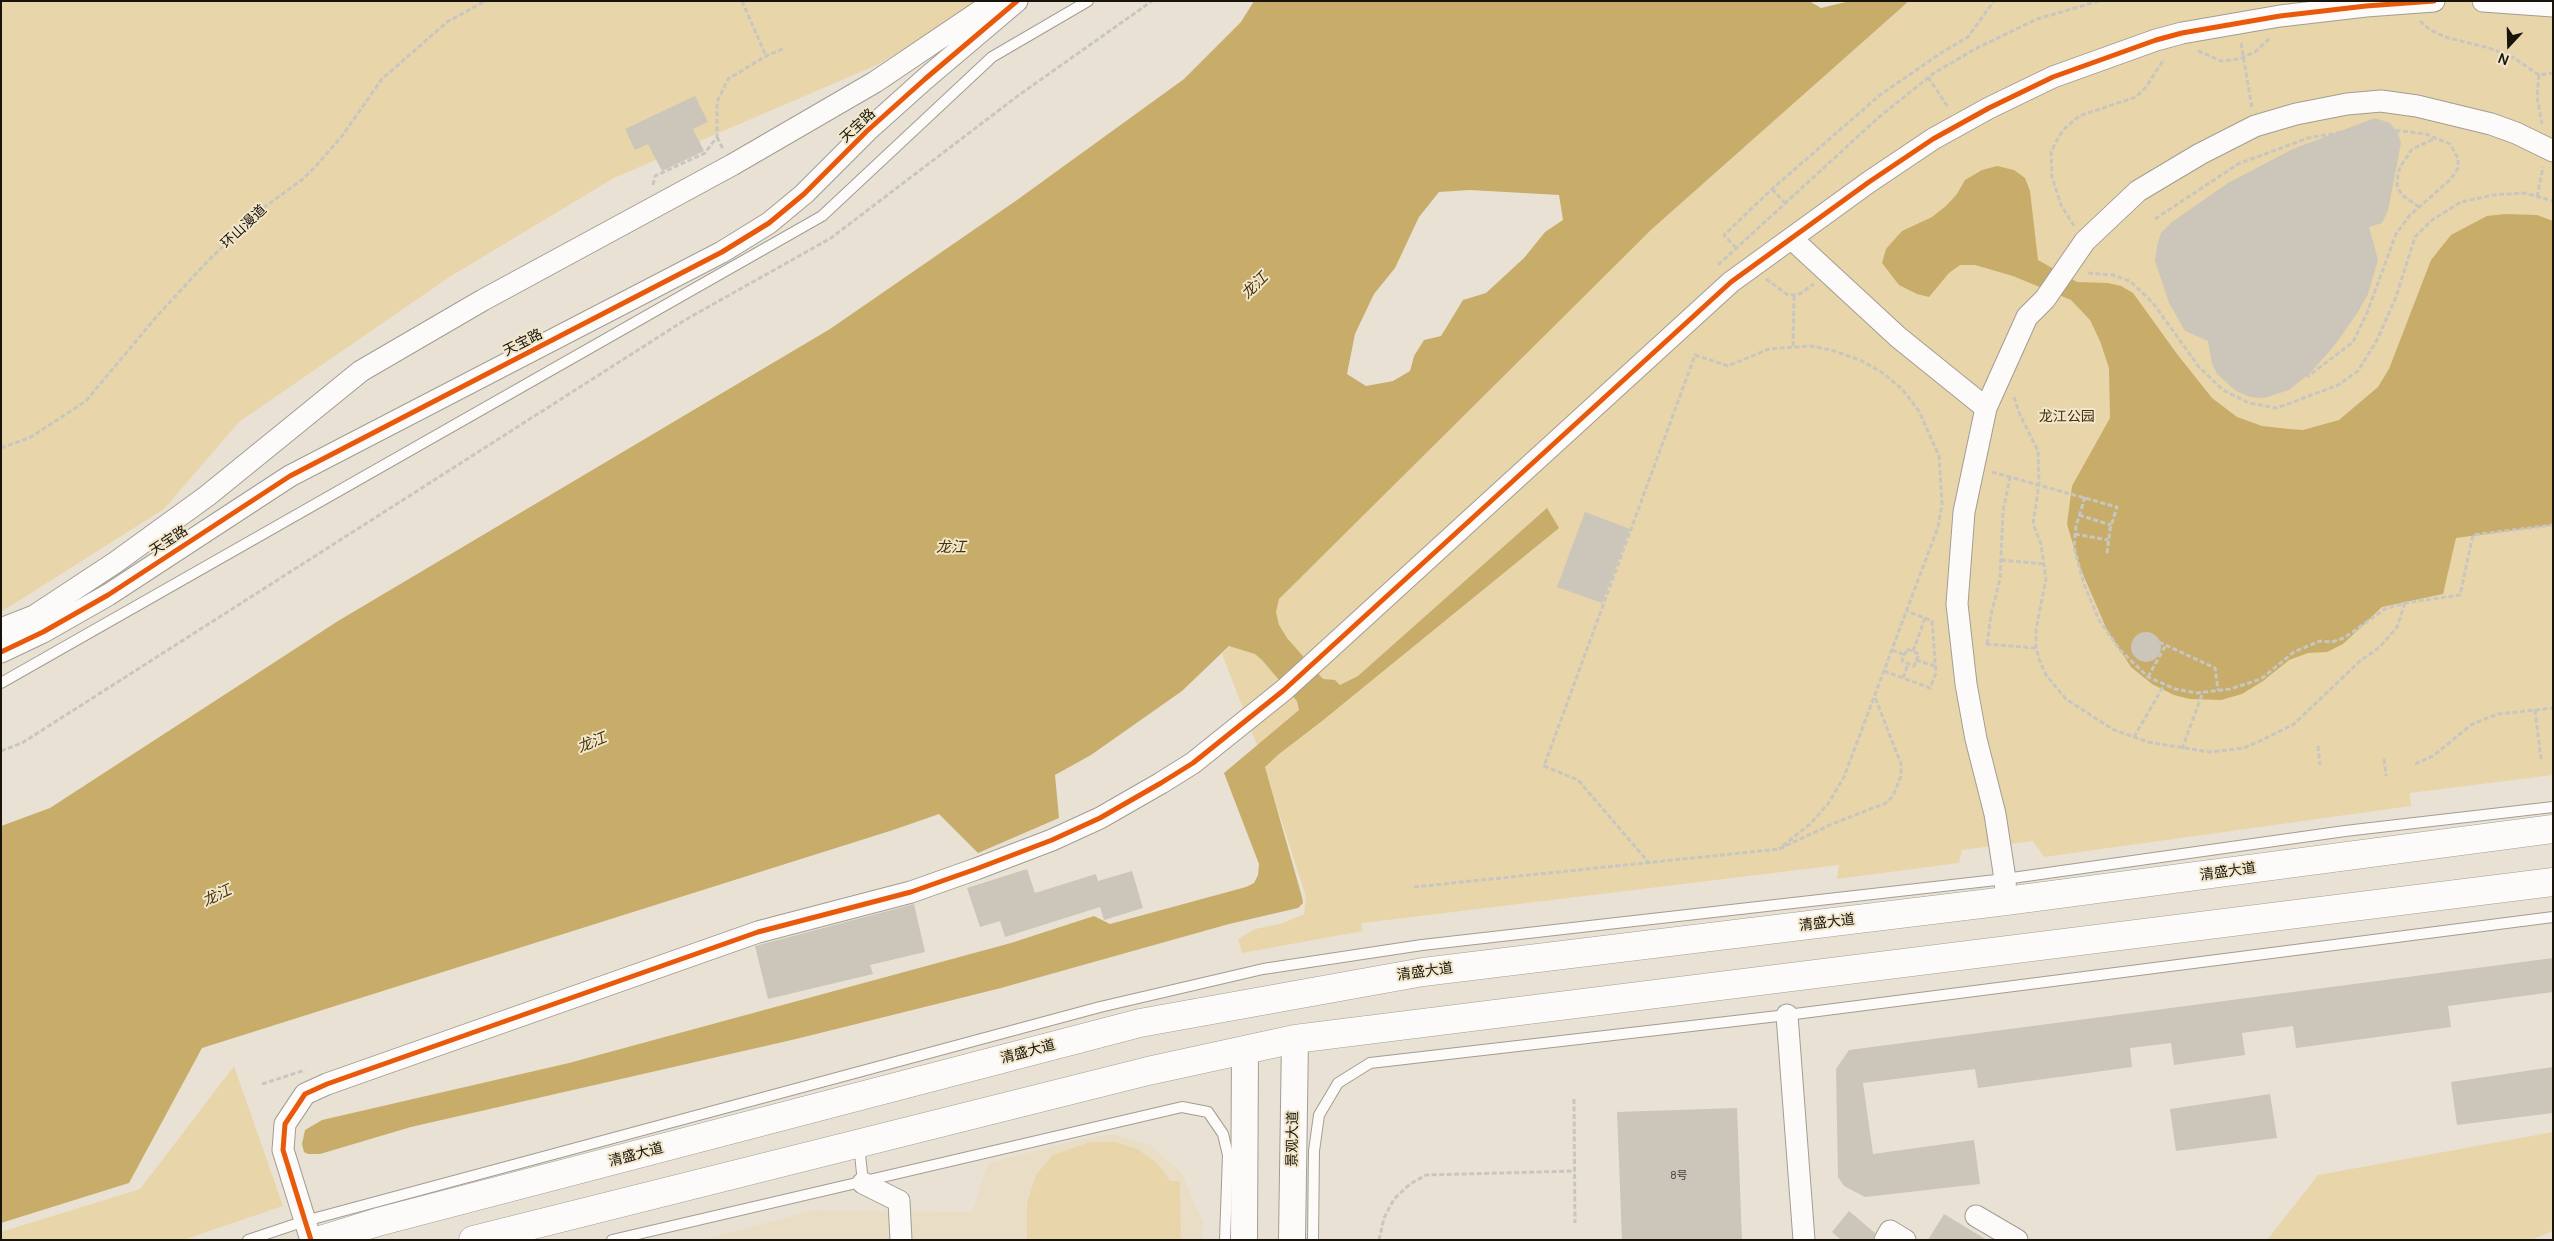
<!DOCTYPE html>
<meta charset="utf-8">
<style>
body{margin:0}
#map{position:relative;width:2554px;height:1241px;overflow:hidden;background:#e9e2d4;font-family:Manrope,sans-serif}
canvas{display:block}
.frame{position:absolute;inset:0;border:2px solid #18140b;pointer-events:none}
.north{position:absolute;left:2484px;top:20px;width:50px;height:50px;-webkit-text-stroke:4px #f2e6cb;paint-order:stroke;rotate:201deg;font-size:14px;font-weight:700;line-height:20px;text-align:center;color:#18140b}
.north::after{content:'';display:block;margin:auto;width:18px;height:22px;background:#18140b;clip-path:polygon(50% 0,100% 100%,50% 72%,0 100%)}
</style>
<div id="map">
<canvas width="2554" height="1241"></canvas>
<div class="frame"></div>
<div class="north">N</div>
</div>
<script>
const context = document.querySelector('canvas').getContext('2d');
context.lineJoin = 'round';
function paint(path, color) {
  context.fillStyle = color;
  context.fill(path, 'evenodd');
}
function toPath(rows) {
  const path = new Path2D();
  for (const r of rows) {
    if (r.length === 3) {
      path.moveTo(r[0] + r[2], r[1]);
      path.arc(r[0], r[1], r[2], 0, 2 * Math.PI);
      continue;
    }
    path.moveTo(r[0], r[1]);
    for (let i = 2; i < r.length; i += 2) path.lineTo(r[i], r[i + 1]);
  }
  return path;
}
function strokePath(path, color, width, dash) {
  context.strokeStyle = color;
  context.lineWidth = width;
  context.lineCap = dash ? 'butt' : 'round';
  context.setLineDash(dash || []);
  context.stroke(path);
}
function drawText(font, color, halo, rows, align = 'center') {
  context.font = font + ' Manrope,"Noto Sans SC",sans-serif';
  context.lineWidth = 4;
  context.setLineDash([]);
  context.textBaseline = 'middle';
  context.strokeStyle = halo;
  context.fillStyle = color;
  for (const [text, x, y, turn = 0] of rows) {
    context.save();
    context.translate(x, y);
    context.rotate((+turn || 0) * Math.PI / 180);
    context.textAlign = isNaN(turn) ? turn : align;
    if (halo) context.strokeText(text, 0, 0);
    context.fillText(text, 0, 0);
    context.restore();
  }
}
const built = toPath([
 [1111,1134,1151,1145,1182,1174,1203,1222,1203,1240,702,1240,814,1210,972,1212,988,1163,1069,1142]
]);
const green = toPath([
 [1,1,981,1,879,64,614,178,451,276,239,422,164,509,1,612],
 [1909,1,2553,1,2553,775,2410,793,2411,806,2044,857,2033,841,1962,850,1959,863,1837,879,1839,865,1363,923,1361,924,1363,931,1242,953,1238,939,1255,929,1280,924,1304,914,1306,897,1257,745,1222,654,1652,229],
 [234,1066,283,1206,183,1240,1,1240,1,1232,140,1189],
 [2553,1132,2553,1231,2531,1240,2267,1240,2318,1175],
 [1090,1142,1115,1142,1137,1149,1157,1163,1170,1181,1180,1181,1181,1240,1027,1240,1027,1203,1036,1175,1053,1155]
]);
const water = toPath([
 [1254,1,1809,1,1821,8,1850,1,1909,1,1652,229,1279,599,1276,612,1279,625,1287,638,1323,679,1335,680,1340,685,1358,676,1547,508,1559,528,1322,721,1279,754,1265,767,1302,897,1303,903,1298,908,1229,924,1001,988,796,1039,411,1127,320,1154,308,1154,304,1152,302,1144,305,1130,322,1120,569,1063,1011,943,1094,916,1110,924,1246,887,1254,883,1258,875,1259,864,1224,773,1299,710,1297,701,1262,660,1255,654,1229,646,1182,691,1091,755,1055,775,1059,818,978,853,939,814,893,830,202,1048,129,1183,1,1223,1,826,50,808,338,621,830,329,1017,200,1184,79,1241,22],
 [1470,190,1559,195,1563,220,1545,232,1524,258,1486,293,1463,300,1441,336,1424,340,1414,356,1410,371,1393,381,1366,386,1347,374,1355,334,1374,294,1395,268,1419,217,1439,192],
 [1997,166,2014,170,2025,178,2030,191,2038,260,2077,282,2108,283,2121,286,2133,293,2177,354,2212,398,2237,417,2262,426,2289,429,2303,430,2339,420,2378,387,2389,369,2431,260,2451,235,2487,216,2505,214,2537,215,2553,221,2553,525,2456,538,2443,594,2382,607,2343,644,2327,652,2308,653,2289,660,2263,681,2242,694,2221,700,2190,699,2174,695,2152,684,2131,667,2107,630,2079,565,2067,524,2072,486,2110,418,2109,368,2100,341,2090,320,2071,300,2013,276,1975,265,1960,265,1949,273,1929,297,1917,294,1899,285,1882,263,1886,249,1902,231,1932,217,1946,206,1957,194,1965,180,1982,170]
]);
const building = toPath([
 [695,96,708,122,693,129,704,151,662,171,648,144,635,150,625,129],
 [2375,118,2390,123,2398,133,2401,143,2388,210,2382,223,2369,227,2378,260,2368,294,2358,312,2334,346,2310,373,2289,390,2264,398,2250,397,2236,391,2217,374,2212,364,2208,341,2185,331,2169,303,2155,261,2157,246,2161,233,2172,222,2228,183,2293,149],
 [1585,512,1630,529,1602,603,1557,587],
 [2146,647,15],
 [1027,869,1035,893,1096,874,1098,881,1132,871,1143,908,1104,920,1100,907,1005,937,1000,921,980,927,967,888],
 [914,904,925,952,870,965,873,974,768,999,755,946],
 [2553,958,2553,992,2448,1006,2451,1027,2296,1048,2293,1026,2242,1033,2245,1055,2174,1065,2171,1043,2130,1048,2132,1067,1978,1088,1975,1069,1863,1083,1873,1154,1974,1140,1980,1184,1865,1197,1844,1186,1838,1177,1836,1069,1849,1050],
 [2553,1067,2553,1113,2457,1125,2451,1082],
 [2270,1094,2277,1138,2176,1151,2170,1109],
 [1737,1108,1742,1240,1622,1240,1617,1112],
 [1849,1211,1875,1233,1873,1240,1841,1240,1832,1232],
 [1944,1214,1987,1240,1928,1240]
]);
const path = toPath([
 [742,1,766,56],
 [2420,21,2429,29,2445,37,2489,48,2511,56,2539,75,2553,73],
 [2241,43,2252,108],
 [2198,51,2221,61,2239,59,2255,52,2269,39],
 [2539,75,2537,97,2542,124],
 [1928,77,1948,107],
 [717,137,723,149],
 [653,185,655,176,705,153,717,137,717,102,728,79,766,56,785,48],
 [1772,189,1785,203],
 [2537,197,2543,167],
 [2419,207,2402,195,2397,186,2398,175,2400,167,2412,149,2436,138],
 [2155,219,2238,164,2308,138,2359,129,2394,130,2426,134,2450,144,2458,158,2458,168,2451,179,2410,215,2396,234,2367,313,2353,342,2307,377],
 [2074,226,2061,205,2052,177,2051,152,2056,142,2063,130,2079,116,2136,97,2146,87,2164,59],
 [1736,248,1724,235,1772,189,1880,95,1944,51,1968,37,1994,1],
 [1718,265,1879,117,1934,73,1975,49,2037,19,2099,1],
 [2088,273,2113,275,2130,281,2153,303,2199,367,2223,390,2249,403,2277,408,2338,385,2358,371,2377,340,2396,297,2415,237,2432,220,2461,202,2493,195,2525,193,2553,201],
 [1766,279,1788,295,1798,295,1814,284],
 [1793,346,1794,295],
 [2014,397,2020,415,2038,451,2039,484,2033,524,2041,544,2046,579,2036,629,2036,648,2039,659,2046,675,2066,699,2112,729,2148,742,2209,752,2244,748,2260,741,2294,724,2360,661,2380,647,2397,627,2405,603],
 [1,448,31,437,86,401,157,316,205,264,259,211,303,179,316,166,342,136,382,79,447,22,485,1],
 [1992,472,2117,507,2110,529,2107,554],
 [2085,497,2076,526,2074,547,2084,584,2099,620,2120,650,2148,677,2175,689,2197,693,2230,689,2261,679,2294,652,2320,641,2332,642,2344,638,2385,609,2405,603,2460,595,2473,535,2553,525],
 [2079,515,2111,525],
 [2075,534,2108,540],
 [2001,560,2045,564],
 [2159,642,2215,668,2218,690],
 [1986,644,2036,648],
 [1987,644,1991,615,2000,579,2003,511,2010,477],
 [1907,649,1919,654,1914,666,1902,661,1907,649],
 [1892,650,1905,655],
 [1913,651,1925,618],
 [1916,660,1935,666],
 [1884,671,1930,688,1936,673,1932,621,1907,611],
 [2148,677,2166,645],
 [1903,678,1908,664],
 [2535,710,2541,759],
 [2134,737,2164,685],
 [2318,746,2320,765],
 [2182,749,2203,692],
 [1,751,22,743,685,320,831,238,1019,95,1152,1],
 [2384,759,2386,776],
 [2415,764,2433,756,2471,725,2482,720,2499,714,2553,708],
 [1650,864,1578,780,1544,766,1695,355,1728,366,1769,349,1810,346,1831,350,1860,360,1883,373,1902,389,1919,411,1939,456,1942,504,1938,527,1844,777,1828,804,1810,824,1779,849],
 [1414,887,1779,849,1832,824,1886,803,1893,796,1901,776,1901,764,1875,697],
 [262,1084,305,1070],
 [1574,1099,1575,1223],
 [1379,1240,1384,1218,1394,1199,1410,1184,1426,1175,1575,1171]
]);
const service = toPath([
 [1,683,822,216,992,57,1088,1],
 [859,1144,863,1183],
 [248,1240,305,1221,1100,1007,1263,969,1422,945,2005,879,2345,831,2553,807],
 [612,1240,1182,1107,1208,1112,1223,1134,1228,1155,1225,1240],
 [1313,1240,1314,1151,1319,1115,1338,1083,1370,1063,1787,1015,2553,917]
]);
const minor = toPath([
 [2483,1,2553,6],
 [1792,239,1898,337,1986,408],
 [1,629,34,616,116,562,207,496,361,371,483,300,732,165,875,82,995,1],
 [1,652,43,632,108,595,290,476,722,252,769,223,804,194,867,131,925,79,1017,1],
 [2006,901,2005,879,1995,814,1976,739,1966,684,1957,604,1964,512,1986,408,2027,317,2045,299,2085,241,2138,191,2200,154,2255,126,2296,114,2347,104,2381,101,2417,106,2491,124,2516,133,2553,151],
 [1787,1015,1804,1240],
 [863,1183,899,1201,901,1240],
 [1976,1216,2017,1240],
 [311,1240,283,1150,285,1124,305,1094,327,1084,758,932,911,892,976,869,1052,840,1100,818,1161,783,1193,763,1284,690,1731,282,1869,182,1933,139,1989,108,2053,77,2156,40,2182,33,2280,16,2366,6,2434,1],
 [1885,1240,1890,1231,1905,1240]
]);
const tertiary = toPath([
 [1244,1240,1245,1050],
 [1292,1240,1295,1039]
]);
const primary = toPath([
 [320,1240,378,1222,1140,1023,1423,972,2006,901,2553,829],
 [473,1240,1148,1071,1295,1039,2553,882]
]);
const cycleway = toPath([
 [1,652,43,632,108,595,290,476,722,252,769,223,804,194,867,131,925,79,1017,1],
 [311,1240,283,1150,285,1124,305,1094,327,1084,758,932,911,892,976,869,1052,840,1100,818,1161,783,1193,763,1284,690,1731,282,1869,182,1933,139,1989,108,2053,77,2156,40,2182,33,2280,16,2366,6,2434,1]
]);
const numberNames = [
 ["8号",1679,1176]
];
const streetNames = [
 ["天宝路",858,126,-43],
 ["环山漫道",244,227,-43],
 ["天宝路",523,343,-27],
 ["天宝路",169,541,-33],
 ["清盛大道",2228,872,-8],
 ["清盛大道",1827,923,-7],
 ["清盛大道",1425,972,-8],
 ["清盛大道",1028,1052,-15],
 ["景观大道",1293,1139,-89],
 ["清盛大道",636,1155,-15]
];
const parkNames = [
 ["龙江公园",2067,417]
];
const waterNames = [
 ["龙江",1255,286,-45],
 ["龙江",951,548],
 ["龙江",592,743,-22],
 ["龙江",217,896,-25]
];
paint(built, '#e9ddc5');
paint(green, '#e9d5aa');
paint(water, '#c8ac69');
paint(building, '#cbc5ba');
strokePath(service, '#a29d92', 12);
strokePath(minor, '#a29d92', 23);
strokePath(tertiary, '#a29d92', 28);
strokePath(primary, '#a29d92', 29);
strokePath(path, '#c8c6c0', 3, [5, 2.5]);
strokePath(service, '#fcfbf9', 10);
strokePath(minor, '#fcfbf9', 21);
strokePath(tertiary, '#fcfbf9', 26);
strokePath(primary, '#fcfbf9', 28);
strokePath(cycleway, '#e8590c', 5);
drawText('11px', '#454037', null, numberNames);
drawText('14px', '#18140b', '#f2e6cb', streetNames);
drawText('14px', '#42330c', '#f2e6cb', parkNames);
drawText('italic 15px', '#43330c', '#f2e6cb', waterNames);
</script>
